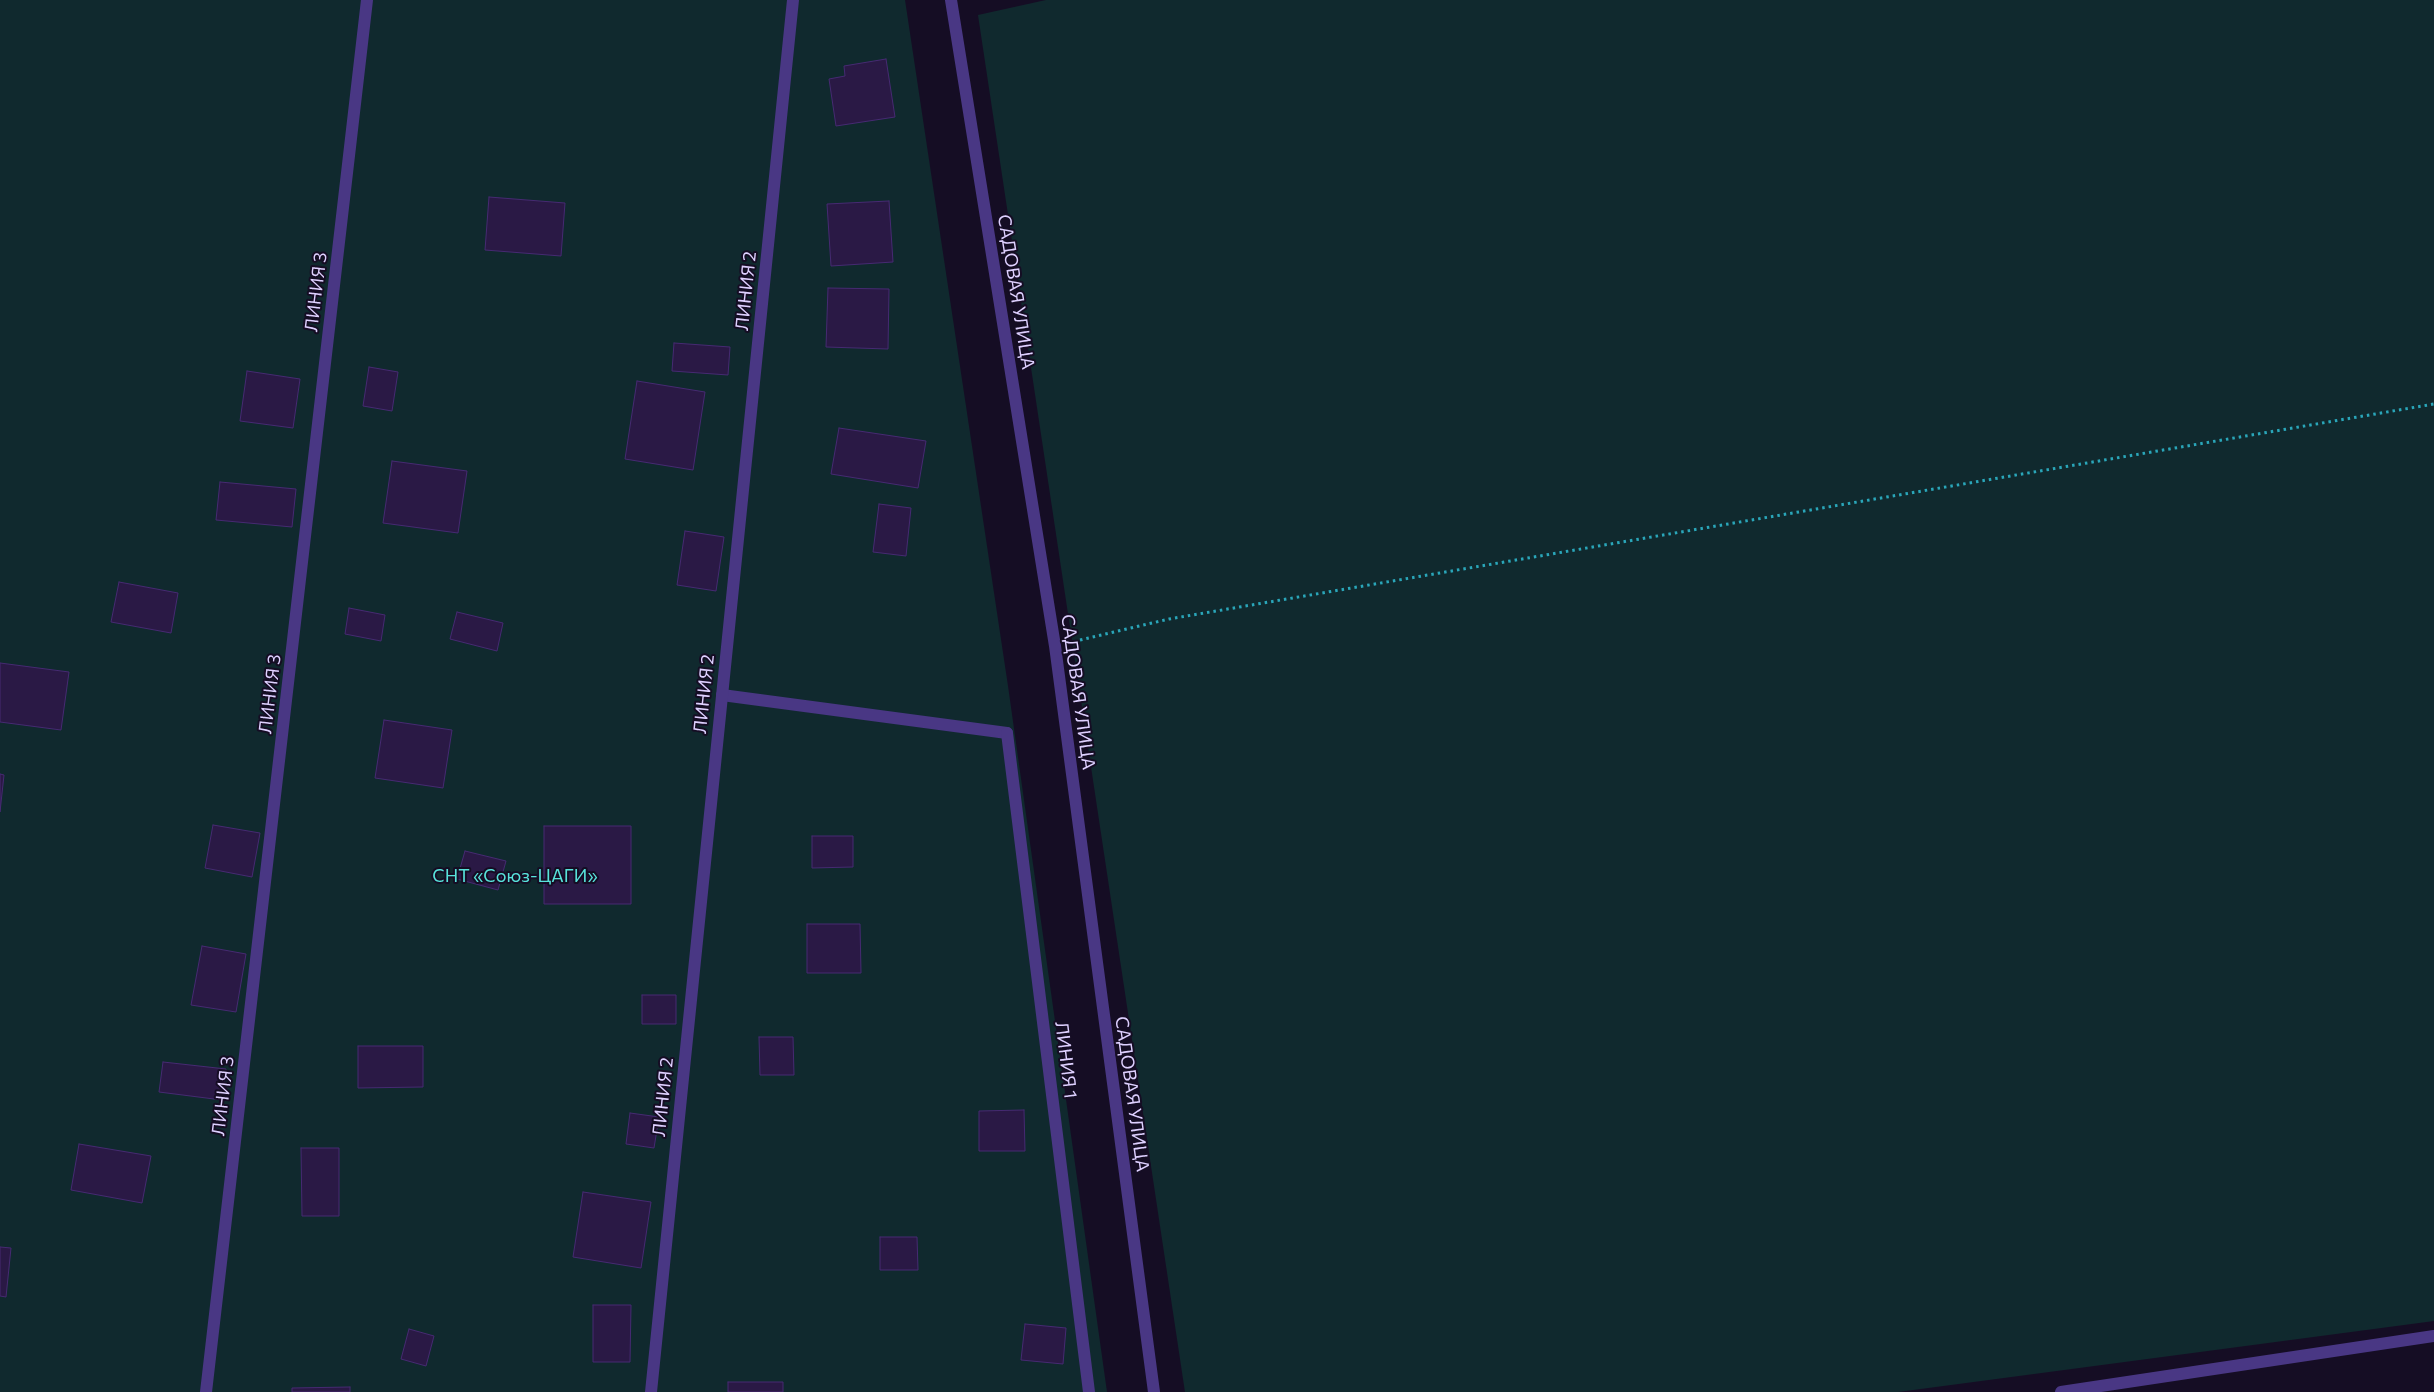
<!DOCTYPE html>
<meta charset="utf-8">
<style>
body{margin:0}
canvas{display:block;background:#150d24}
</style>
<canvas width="2434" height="1392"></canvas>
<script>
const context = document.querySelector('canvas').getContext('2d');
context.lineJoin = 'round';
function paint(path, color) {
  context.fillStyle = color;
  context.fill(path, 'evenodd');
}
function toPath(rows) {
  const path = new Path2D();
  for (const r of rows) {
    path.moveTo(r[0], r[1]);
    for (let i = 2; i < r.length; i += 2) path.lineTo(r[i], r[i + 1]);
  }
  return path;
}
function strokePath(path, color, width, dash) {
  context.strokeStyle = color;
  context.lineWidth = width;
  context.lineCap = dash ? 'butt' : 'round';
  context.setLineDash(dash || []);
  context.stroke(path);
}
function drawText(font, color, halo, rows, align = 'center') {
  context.font = font + ' Commissioner,sans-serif';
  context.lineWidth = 4;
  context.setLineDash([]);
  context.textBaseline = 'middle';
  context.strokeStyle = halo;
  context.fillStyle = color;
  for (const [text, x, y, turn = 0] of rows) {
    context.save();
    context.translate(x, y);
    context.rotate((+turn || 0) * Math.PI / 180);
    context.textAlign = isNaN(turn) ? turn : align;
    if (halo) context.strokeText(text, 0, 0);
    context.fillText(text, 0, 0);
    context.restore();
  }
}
const green = toPath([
 [0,0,905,0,1008,686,1107,1392,0,1392],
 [1046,0,2434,0,2434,1321,1898,1392,1185,1392,978,15]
]);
const building = toPath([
 [886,59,895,117,836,126,829,79,845,76,844,66,886,59],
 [489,197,565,203,561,256,485,250,489,197],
 [889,201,893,262,831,266,827,204,889,201],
 [828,288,889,289,888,349,826,347,828,288],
 [674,343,730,347,728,375,672,371,674,343],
 [369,367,398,372,392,411,363,406,369,367],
 [247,371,300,379,293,428,240,421,247,371],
 [637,381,705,392,693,470,625,459,637,381],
 [839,428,926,441,918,488,831,474,839,428],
 [392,461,467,471,458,533,383,523,392,461],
 [220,482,296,489,292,527,216,520,220,482],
 [879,504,911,508,906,556,873,552,879,504],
 [685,531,724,537,716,591,677,585,685,531],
 [119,582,178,593,171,633,111,622,119,582],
 [349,608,385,615,381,641,345,634,349,608],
 [457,612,503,623,497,651,450,639,457,612],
 [0,663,69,672,61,730,0,722,0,663],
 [384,720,452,730,443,788,375,778,384,720],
 [0,774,4,775,0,812,0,774],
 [213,825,260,833,252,877,205,868,213,825],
 [544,826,631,826,631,904,544,904,544,826],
 [812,836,853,836,853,867,812,868,812,836],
 [465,851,506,861,498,890,457,879,465,851],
 [807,924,860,924,861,973,807,973,807,924],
 [202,946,246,954,236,1012,191,1005,202,946],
 [642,995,676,995,676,1024,642,1024,642,995],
 [759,1037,793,1037,794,1075,760,1075,759,1037],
 [358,1046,423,1046,423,1087,358,1088,358,1046],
 [163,1062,226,1069,222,1100,159,1092,163,1062],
 [1024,1110,1025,1151,979,1151,979,1111,1024,1110],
 [630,1113,659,1117,654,1148,626,1144,630,1113],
 [79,1144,151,1156,142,1203,71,1190,79,1144],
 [301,1148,339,1148,339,1216,302,1216,301,1148],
 [583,1192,651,1202,641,1268,573,1257,583,1192],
 [880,1237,917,1237,918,1270,880,1270,880,1237],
 [0,1247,11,1248,6,1297,0,1296,0,1247],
 [593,1305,631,1305,630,1362,593,1362,593,1305],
 [1025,1324,1066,1328,1063,1364,1021,1360,1025,1324],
 [409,1329,434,1336,426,1366,401,1359,409,1329],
 [728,1382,783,1382,783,1392,728,1392,728,1382],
 [350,1387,350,1392,292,1392,292,1388,350,1387]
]);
const path = toPath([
 [1080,640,1169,619,2434,404]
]);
const service = toPath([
 [722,695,1007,733],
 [2061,1392,2434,1336]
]);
const minor = toPath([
 [951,0,1055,646,1154,1392],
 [1007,733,1089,1392],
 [206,1392,367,0],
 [651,1392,793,0]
]);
const streetNames = [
 ["ЛИНИЯ 2",746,291,-84],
 ["ЛИНИЯ 3",316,292,-83],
 ["САДОВАЯ УЛИЦА",1016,292,81],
 ["САДОВАЯ УЛИЦА",1078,692,82],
 ["ЛИНИЯ 3",270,694,-83],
 ["ЛИНИЯ 2",704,694,-84],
 ["ЛИНИЯ 1",1066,1060,83],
 ["САДОВАЯ УЛИЦА",1132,1094,82],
 ["ЛИНИЯ 3",223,1096,-83],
 ["ЛИНИЯ 2",663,1097,-84]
];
const parkNames = [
 ["СНТ «Союз-ЦАГИ»",515,876]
];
paint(green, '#10292e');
paint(building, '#2a1945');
strokePath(building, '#462a72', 1);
strokePath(path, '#2aa6b9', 3, [2.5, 4]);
strokePath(service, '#493784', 12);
strokePath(minor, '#493784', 12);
drawText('18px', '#ded0ff', '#150d24', streetNames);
drawText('18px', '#58e3db', '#150d24', parkNames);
</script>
